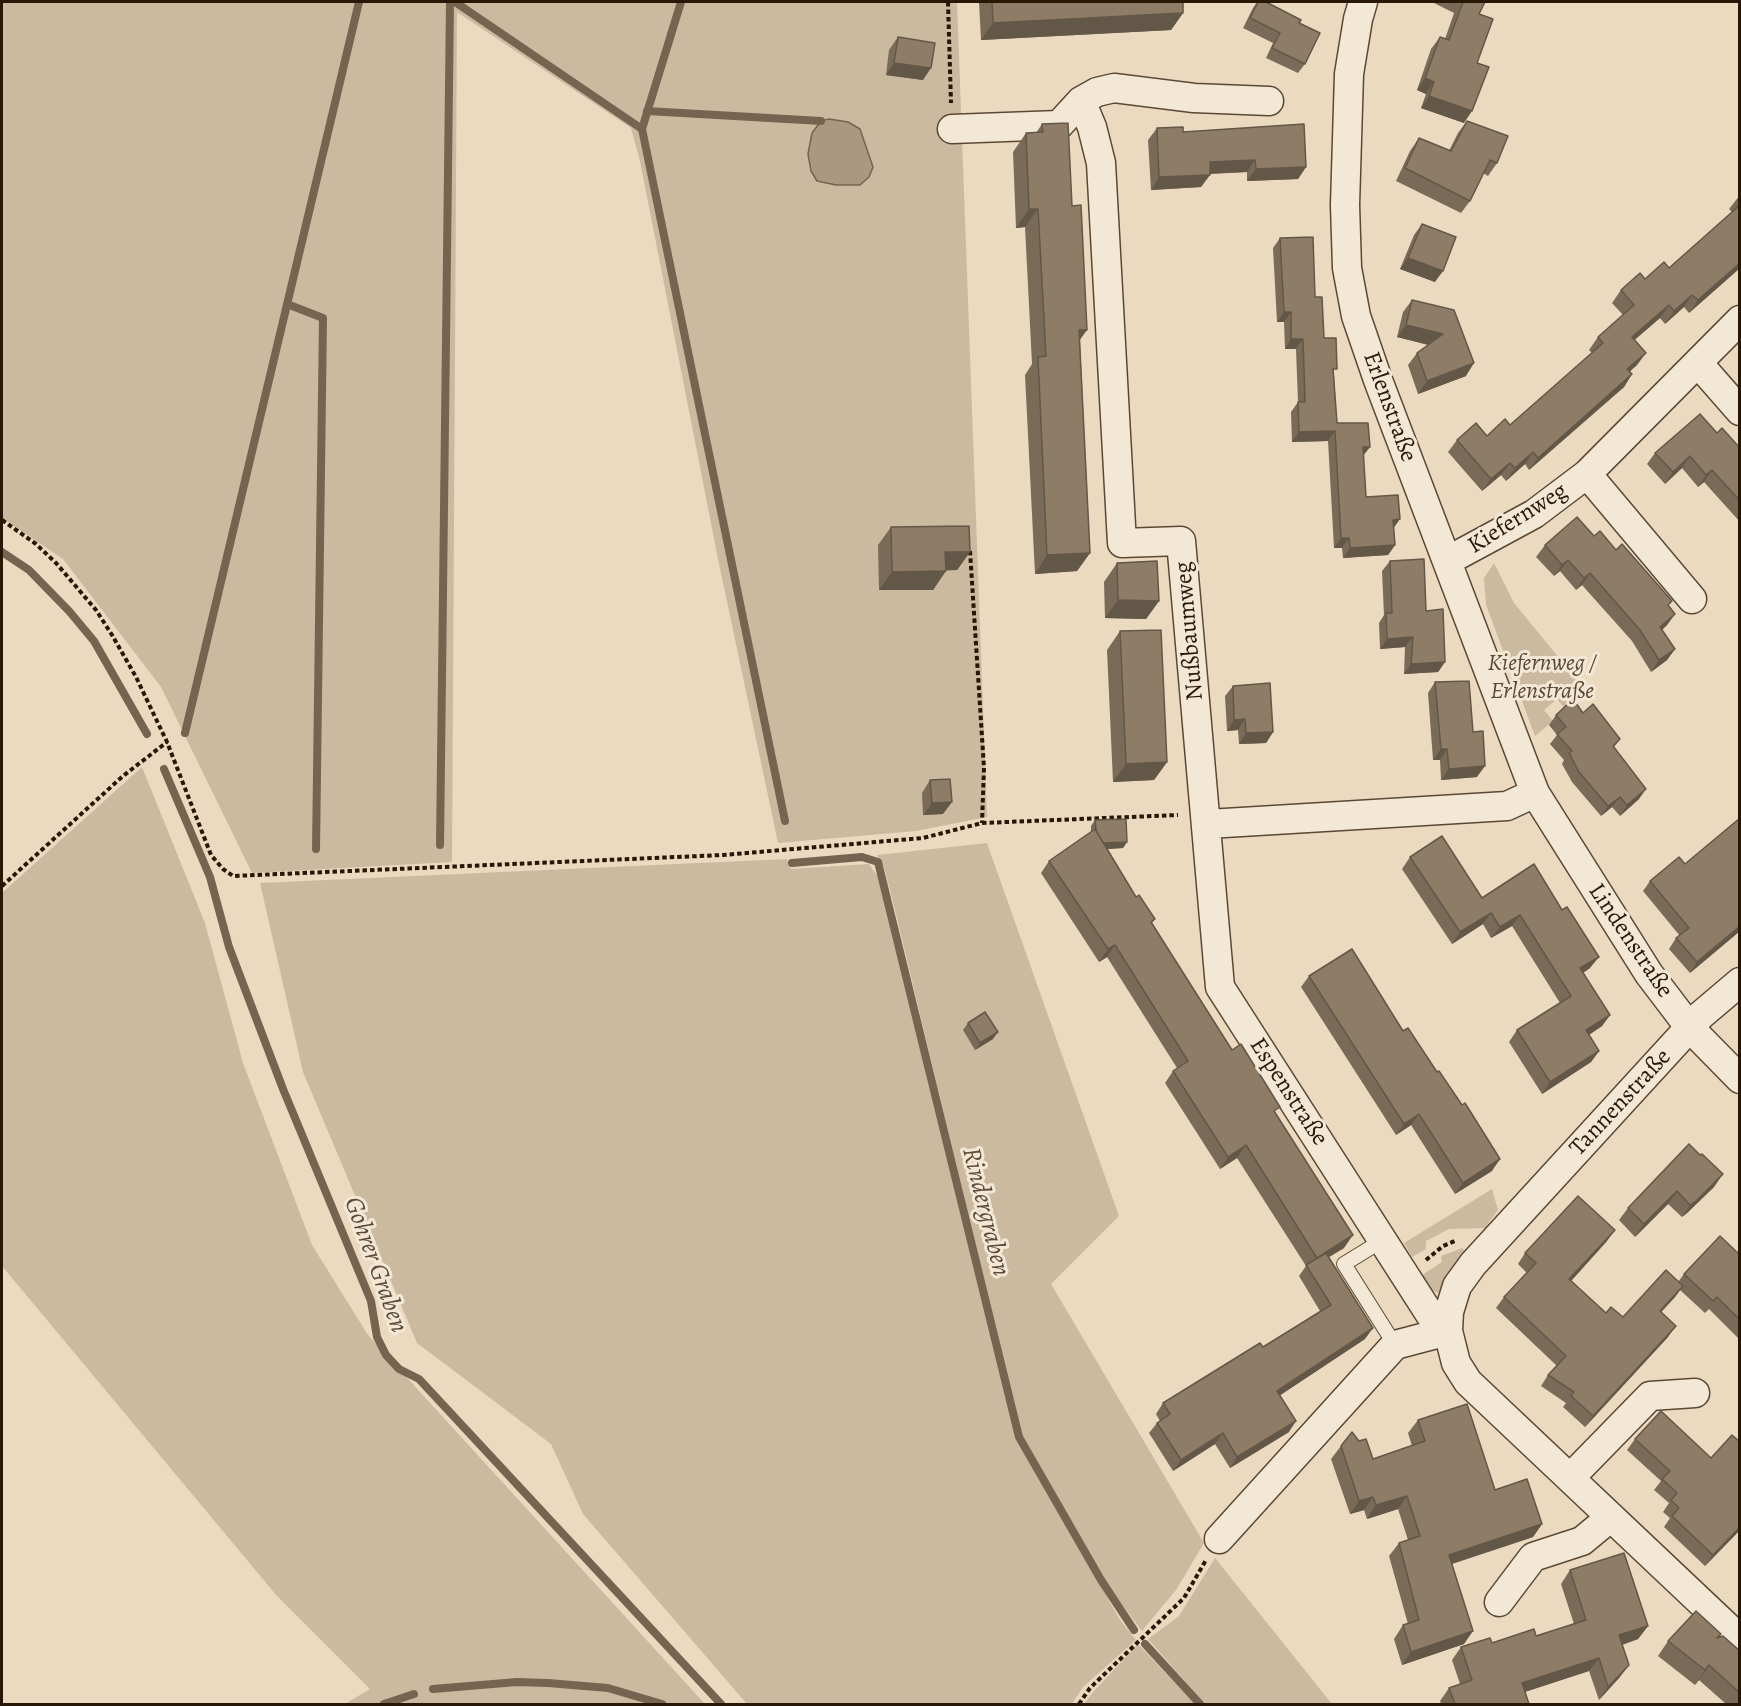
<!DOCTYPE html>
<meta charset="utf-8">
<style>
body{margin:0}
#map{position:relative;width:1741px;height:1706px;overflow:hidden;background:#ecdac0;font-family:Alegreya,serif}
canvas{display:block}
.frame{position:absolute;inset:0;border:3px solid #291706;pointer-events:none}
</style>
<div id="map">
<canvas width="1741" height="1706"></canvas>
<div class="frame"></div>
</div>
<script>
const context = document.querySelector('canvas').getContext('2d');
context.lineJoin = 'round';
function paint(path, color) {
  context.fillStyle = color;
  context.fill(path, 'evenodd');
}
function toPath(rows) {
  const path = new Path2D();
  for (const r of rows) {
    path.moveTo(r[0], r[1]);
    for (let i = 2; i < r.length; i += 2) path.lineTo(r[i], r[i + 1]);
  }
  return path;
}
function strokePath(path, color, width, dash) {
  context.strokeStyle = color;
  context.lineWidth = width;
  context.lineCap = dash ? 'butt' : 'round';
  context.setLineDash(dash || []);
  context.stroke(path);
}
function drawText(font, color, halo, rows, align = 'center') {
  context.font = font + ' Alegreya,serif';
  context.lineWidth = 6;
  context.setLineDash([]);
  context.textBaseline = 'middle';
  context.strokeStyle = halo;
  context.fillStyle = color;
  for (const [text, x, y, turn = 0] of rows) {
    context.save();
    context.translate(x, y);
    context.rotate((+turn || 0) * Math.PI / 180);
    context.textAlign = isNaN(turn) ? turn : align;
    if (halo) context.strokeText(text, 0, 0);
    context.fillText(text, 0, 0);
    context.restore();
  }
}
const green = toPath([
 [2,2,957,2,987,817,916,831,778,843,718,559,640,161,631,128,457,12,452,862,252,873,161,687,63,559,2,518],
 [1494,563,1514,603,1587,692,1566,710,1557,699,1544,710,1553,721,1535,736,1486,605,1484,578],
 [142,767,205,923,243,1063,312,1245,368,1335,705,1704,345,1704,370,1689,277,1596,2,1266,2,893],
 [987,843,1119,1216,1051,1284,1204,1543,1176,1590,1142,1631,1103,1579,1022,1437,893,902,884,867,877,855],
 [787,859,791,869,869,864,878,877,1016,1437,1120,1620,1136,1640,1083,1687,1072,1704,747,1704,583,1514,551,1444,417,1343,303,1072,260,883],
 [1492,1189,1498,1210,1485,1228,1449,1229,1426,1241,1426,1249,1412,1257,1404,1243],
 [1462,1248,1464,1250,1438,1293,1431,1290,1422,1275,1442,1262,1441,1256],
 [1215,1558,1332,1704,1205,1704,1148,1639,1179,1616],
 [1138,1644,1195,1704,1084,1704,1093,1692]
]);
const water = toPath([
 [829,119,848,122,860,129,873,167,869,177,860,185,836,185,817,181,811,171,808,154,812,133,821,121,829,119]
]);
const stream = toPath([
 [455,2,642,129],
 [681,2,642,129,785,821],
 [647,111,821,121],
 [287,304,323,318,316,849],
 [2,552,29,570,69,611,94,641,147,734],
 [185,733,359,2],
 [164,769,210,877,229,947,283,1089,371,1301,377,1337,386,1355,399,1369,419,1379,721,1704],
 [440,845,450,2],
 [792,863,862,857,878,862,1019,1437,1101,1580,1134,1630],
 [1145,1644,1200,1704],
 [433,1689,517,1682,548,1683,608,1688,662,1704],
 [384,1704,414,1694]
]);
const path = toPath([
 [948,2,951,103],
 [2,520,36,544,56,563,96,610,112,635,136,677,167,742,211,855,223,869,233,876,723,855,923,838,982,823,1178,815],
 [970,551,984,768,982,823],
 [2,886,123,776,167,742],
 [1426,1260,1443,1246,1457,1240],
 [1079,1704,1090,1688,1184,1598,1206,1560]
]);
const service = toPath([
 [1383,1240,1344,1264,1395,1345]
]);
const minor = toPath([
 [1363,2,1358,19,1349,74,1345,205,1347,268,1356,316,1378,380,1535,793,1649,974,1690,1028,1740,1079],
 [1081,101,1092,127,1101,163,1122,543,1181,541,1220,987,1431,1316,1448,1331],
 [952,129,1059,125,1081,101,1097,92,1114,88,1194,98,1269,101],
 [1698,363,1740,411],
 [1587,474,1692,599],
 [1447,561,1534,514,1587,474,1740,320],
 [1208,824,1507,806,1535,793],
 [1740,982,1701,1015,1473,1264,1457,1286,1449,1312,1448,1331,1456,1363,1468,1382,1740,1639],
 [1570,1478,1650,1396,1695,1393],
 [1219,1539,1395,1345,1448,1331],
 [1499,1602,1533,1557,1582,1541,1611,1517]
]);
const wall = toPath([
 [979,2,1183,2,1183,13,1171,30,981,40],
 [1257,2,1266,2,1299,23,1305,64,1298,73,1266,58,1273,43,1243,28,1253,8],
 [1432,2,1485,2,1479,14,1477,63,1464,123,1421,108,1426,94,1417,90,1431,49,1440,37,1445,39,1454,13],
 [898,37,923,80,886,75,889,50],
 [1467,121,1497,163,1488,176,1483,173,1470,201,1461,213,1396,181,1410,151,1419,138,1449,151,1458,133],
 [1042,124,1080,341,1090,553,1077,571,1035,574,1025,375,1032,364,1025,227,1016,228,1013,152,1026,133,1036,133],
 [1157,128,1183,132,1306,167,1298,179,1247,181,1247,172,1210,174,1201,187,1151,190,1148,140],
 [1740,195,1740,268,1689,313,1684,307,1665,324,1660,318,1634,340,1637,365,1630,371,1632,374,1624,387,1529,470,1525,464,1506,481,1501,475,1482,491,1448,452,1457,440,1487,436,1510,425,1592,353,1589,350,1598,337,1623,315,1612,303,1621,290,1669,268,1732,212,1729,209],
 [1422,224,1435,282,1400,269,1414,235],
 [1280,238,1315,297,1324,338,1334,374,1337,423,1370,447,1363,455,1366,497,1393,528,1395,545,1388,555,1343,558,1342,548,1334,548,1328,441,1292,442,1291,412,1298,402,1296,349,1285,349,1284,322,1277,322,1273,248],
 [1412,300,1466,376,1418,394,1408,365,1417,353,1428,345,1397,337,1403,312],
 [1717,433,1739,447,1740,446,1740,522,1704,482,1698,487,1682,468,1665,484,1647,464,1655,453],
 [891,527,970,552,957,570,946,570,933,590,879,590,878,545],
 [1594,536,1669,606,1675,614,1667,625,1662,630,1675,649,1667,660,1651,672,1632,641,1582,585,1576,590,1560,571,1554,576,1536,557,1545,545],
 [1390,561,1426,611,1445,662,1438,672,1404,674,1405,647,1380,649,1379,623,1384,615,1382,571],
 [1117,563,1159,601,1146,619,1105,618,1104,582],
 [1120,631,1167,762,1154,780,1113,782,1107,650],
 [1435,682,1473,732,1477,777,1441,780,1440,760,1433,760,1428,693],
 [1233,686,1273,732,1266,743,1239,744,1238,730,1227,731,1225,696],
 [1583,713,1620,739,1614,747,1639,799,1620,816,1612,807,1601,816,1572,782,1562,764,1564,760,1550,744,1557,735,1549,725,1556,715],
 [930,780,943,814,923,815,922,793],
 [1740,818,1740,931,1690,973,1669,949,1676,938,1680,936,1643,891,1650,881,1685,864],
 [1095,820,1127,842,1123,848,1107,849,1136,897,1155,919,1152,923,1232,1050,1275,1114,1344,1248,1328,1257,1365,1339,1280,1395,1289,1432,1230,1468,1215,1444,1173,1471,1149,1433,1157,1423,1160,1421,1156,1414,1163,1403,1263,1347,1320,1311,1299,1276,1306,1266,1237,1158,1220,1169,1165,1083,1173,1071,1177,1068,1107,957,1099,962,1041,873,1049,861,1091,832,1091,826],
 [1410,857,1482,898,1534,864,1590,968,1583,973,1610,1015,1602,1026,1589,1035,1599,1051,1591,1062,1542,1094,1509,1042,1517,1030,1560,1003,1512,926,1491,938,1483,924,1452,944,1402,869],
 [1309,976,1492,1171,1455,1194,1411,1125,1396,1135,1301,987],
 [968,1023,993,1039,975,1050,963,1030],
 [1689,1144,1714,1187,1687,1213,1682,1217,1668,1204,1635,1237,1619,1220,1628,1208],
 [1607,1241,1571,1281,1606,1313,1623,1317,1678,1282,1684,1274,1740,1255,1740,1340,1709,1309,1705,1313,1680,1290,1675,1297,1661,1312,1668,1337,1585,1427,1563,1407,1566,1403,1541,1386,1548,1375,1557,1366,1496,1308,1504,1297,1527,1273,1518,1264,1525,1253],
 [1418,1420,1495,1490,1542,1524,1533,1537,1452,1564,1464,1644,1402,1665,1394,1639,1403,1625,1408,1624,1389,1556,1399,1543,1408,1540,1398,1509,1367,1519,1364,1510,1350,1514,1331,1459,1341,1446,1373,1459,1412,1446,1408,1433],
 [1635,1439,1711,1458,1740,1442,1740,1530,1705,1566,1664,1527,1670,1518,1663,1512,1669,1503,1654,1490,1661,1481,1627,1450],
 [1570,1570,1648,1626,1638,1639,1622,1645,1629,1665,1619,1678,1599,1700,1589,1671,1525,1692,1529,1704,1441,1704,1440,1701,1449,1688,1460,1684,1452,1660,1461,1647,1536,1636,1574,1624,1561,1584],
 [1721,1634,1718,1638,1740,1651,1740,1704,1726,1704,1699,1680,1695,1685,1658,1656,1668,1641]
]);
const shadedWall = toPath([
 [1183,13,1171,30,981,40,993,23],
 [894,63,931,68,923,80,886,75],
 [1425,78,1434,82,1426,94,1417,90],
 [1429,96,1472,111,1464,123,1421,108],
 [1255,160,1247,172,1201,174,1210,162],
 [1306,167,1298,179,1247,181,1256,169],
 [1210,175,1201,187,1151,190,1159,177],
 [1029,209,1038,209,1025,227,1016,228],
 [1408,258,1443,271,1435,282,1400,269],
 [1740,263,1740,268,1689,313,1698,300],
 [1692,295,1684,307,1665,324,1674,311],
 [1669,305,1660,318,1623,350,1632,337],
 [1284,312,1291,312,1284,322,1277,322],
 [1406,325,1443,334,1434,346,1397,337],
 [1079,330,1087,330,1074,348],
 [1291,339,1303,339,1296,349,1285,349],
 [1646,353,1637,365,1619,381,1627,369],
 [1474,363,1466,376,1418,394,1427,381],
 [1632,374,1624,387,1529,470,1538,458],
 [1335,431,1328,441,1292,442,1299,432],
 [1363,447,1370,447,1363,456],
 [1533,452,1525,464,1506,481,1515,468],
 [1690,456,1682,468,1665,484,1673,472],
 [1510,463,1501,475,1482,491,1491,479],
 [1712,470,1704,482,1698,487,1706,475],
 [1400,519,1393,529,1393,520],
 [1341,538,1349,538,1342,548,1334,548],
 [1395,545,1388,555,1343,558,1350,548],
 [945,552,970,552,957,570,932,571],
 [1090,553,1077,571,1035,574,1047,555],
 [1568,560,1560,571,1554,576,1562,565],
 [946,571,933,590,879,590,892,572],
 [1590,573,1582,585,1576,590,1584,578],
 [1118,600,1159,601,1146,619,1105,618],
 [1675,614,1667,625,1652,639,1660,627],
 [1413,637,1405,647,1380,649,1387,639],
 [1675,649,1667,660,1651,672,1659,660],
 [1445,662,1438,672,1404,674,1411,664],
 [1245,719,1238,730,1227,731,1234,720],
 [1273,732,1266,743,1239,744,1246,733],
 [1441,749,1447,749,1440,760,1433,760],
 [1167,762,1154,780,1113,782,1126,764],
 [1485,766,1477,777,1441,780,1449,769],
 [1646,789,1639,799,1620,816,1627,805],
 [1620,797,1612,807,1601,816,1608,806],
 [952,802,943,814,923,815,932,803],
 [1127,842,1123,848,1092,850,1096,844],
 [1491,913,1483,924,1452,944,1460,932],
 [1520,915,1512,926,1491,938,1500,927],
 [1740,926,1740,931,1690,973,1697,962],
 [1115,945,1107,957,1099,962,1108,949],
 [1599,957,1590,968,1572,980,1580,968],
 [1610,1015,1602,1026,1578,1042,1586,1030],
 [998,1032,993,1039,975,1050,980,1043],
 [1599,1051,1591,1062,1542,1094,1550,1082],
 [1419,1114,1411,1125,1396,1135,1404,1124],
 [1246,1145,1237,1158,1220,1169,1228,1157],
 [1500,1159,1492,1171,1455,1194,1463,1183],
 [1723,1174,1714,1187,1687,1213,1682,1217,1690,1205],
 [1677,1191,1668,1204,1635,1237,1644,1224],
 [1615,1230,1607,1241,1562,1291,1569,1279],
 [1353,1235,1344,1248,1308,1270,1317,1258],
 [1683,1286,1675,1297,1652,1322,1660,1311],
 [1676,1326,1668,1337,1585,1427,1593,1416],
 [1373,1328,1365,1339,1270,1402,1277,1391],
 [1296,1421,1289,1432,1230,1468,1237,1457],
 [1223,1433,1215,1444,1173,1471,1181,1460],
 [1407,1496,1398,1509,1367,1519,1376,1505],
 [1373,1497,1364,1510,1350,1514,1359,1501],
 [1542,1524,1533,1537,1439,1568,1449,1555],
 [1740,1527,1740,1530,1705,1566,1713,1555],
 [1648,1626,1638,1639,1610,1649,1619,1635],
 [1473,1631,1464,1644,1402,1665,1411,1652],
 [1599,1658,1589,1671,1512,1696,1522,1683],
 [1629,1665,1619,1678,1599,1700,1608,1687],
 [1709,1665,1699,1680,1695,1685,1705,1670]
]);
const building = toPath([
 [992,2,1183,2,1183,13,993,23,992,2],
 [1258,2,1266,2,1301,20,1299,23,1320,33,1305,64,1272,48,1280,33,1250,18,1258,2],
 [1463,2,1485,2,1479,14,1493,19,1477,63,1489,67,1472,111,1429,96,1434,82,1425,78,1440,37,1449,40,1463,2],
 [898,37,935,43,931,68,894,63,898,37],
 [1467,121,1508,136,1497,163,1490,160,1470,201,1405,168,1419,138,1451,151,1467,121],
 [1068,123,1072,206,1081,205,1087,330,1079,330,1090,553,1047,555,1038,357,1046,356,1038,209,1029,209,1026,133,1043,132,1042,124,1068,123],
 [1304,124,1306,167,1256,169,1255,160,1210,162,1210,175,1159,177,1157,128,1183,127,1183,132,1304,124],
 [1740,205,1740,263,1698,300,1692,295,1674,311,1669,305,1632,337,1646,353,1627,369,1632,374,1538,458,1533,452,1515,468,1510,463,1491,479,1457,440,1476,423,1487,436,1505,419,1510,425,1603,343,1598,337,1634,305,1621,290,1640,273,1645,279,1664,262,1669,268,1740,205],
 [1422,224,1456,237,1443,271,1408,258,1422,224],
 [1313,237,1315,297,1322,297,1324,338,1336,338,1337,369,1333,369,1337,423,1368,423,1370,447,1363,447,1366,497,1398,495,1400,519,1393,520,1395,545,1350,548,1349,538,1341,538,1335,431,1299,432,1298,402,1305,402,1303,339,1291,339,1291,312,1284,312,1280,238,1313,237],
 [1412,300,1454,310,1474,363,1427,381,1417,353,1443,334,1406,325,1412,300],
 [1700,414,1717,433,1722,428,1739,447,1740,446,1740,501,1712,470,1706,475,1690,456,1673,472,1655,453,1700,414],
 [1577,517,1594,536,1600,531,1616,550,1622,544,1672,601,1668,605,1675,614,1660,627,1675,649,1659,660,1640,630,1590,573,1584,578,1568,560,1562,565,1545,545,1577,517],
 [969,526,970,552,945,552,946,571,892,572,891,527,969,526],
 [1424,559,1426,611,1443,609,1445,662,1411,664,1413,637,1387,639,1386,613,1392,613,1390,561,1424,559],
 [1157,561,1159,601,1118,600,1117,563,1157,561],
 [1161,630,1167,762,1126,764,1120,631,1161,630],
 [1469,681,1473,732,1483,731,1485,766,1449,769,1447,749,1441,749,1435,682,1469,681],
 [1270,683,1273,732,1246,733,1245,719,1234,720,1233,686,1270,683],
 [1573,699,1583,713,1593,704,1620,739,1613,746,1646,789,1627,805,1620,797,1608,806,1579,772,1569,753,1572,751,1557,734,1566,727,1556,715,1573,699],
 [950,779,952,802,932,803,930,780,950,779],
 [1740,818,1740,926,1697,962,1676,938,1689,928,1650,881,1679,857,1685,864,1740,818],
 [1126,819,1127,842,1103,843,1096,830,1095,820,1126,819],
 [1095,829,1136,897,1139,895,1155,919,1151,922,1232,1050,1241,1044,1280,1107,1274,1111,1353,1235,1317,1258,1246,1145,1228,1157,1173,1071,1188,1061,1115,945,1108,949,1049,861,1095,829],
 [1442,836,1482,898,1534,864,1562,910,1567,907,1599,957,1580,968,1610,1015,1586,1030,1599,1051,1550,1082,1517,1030,1571,996,1520,915,1500,927,1491,913,1460,932,1410,857,1442,836],
 [1352,949,1403,1031,1408,1028,1437,1072,1439,1071,1462,1105,1465,1103,1500,1159,1463,1183,1419,1114,1404,1124,1309,976,1352,949],
 [985,1012,998,1032,980,1043,968,1023,985,1012],
 [1689,1144,1700,1155,1702,1154,1723,1174,1696,1201,1690,1205,1677,1191,1644,1224,1628,1208,1689,1144],
 [1578,1196,1615,1230,1569,1279,1606,1313,1611,1307,1623,1317,1666,1270,1683,1286,1660,1311,1676,1326,1593,1416,1571,1396,1574,1392,1548,1375,1566,1356,1504,1297,1536,1263,1525,1253,1578,1196],
 [1720,1236,1740,1255,1740,1320,1717,1297,1713,1301,1684,1274,1720,1236],
 [1326,1253,1373,1328,1277,1391,1296,1421,1237,1457,1223,1433,1181,1460,1157,1423,1170,1414,1163,1403,1260,1343,1263,1347,1331,1305,1306,1265,1326,1253],
 [1467,1404,1495,1490,1527,1479,1542,1524,1449,1555,1473,1631,1411,1652,1403,1625,1419,1620,1399,1543,1420,1536,1407,1496,1376,1505,1373,1497,1359,1501,1341,1446,1352,1432,1359,1441,1366,1439,1373,1459,1425,1441,1418,1420,1467,1404],
 [1661,1411,1711,1458,1732,1435,1740,1442,1740,1527,1713,1555,1672,1516,1679,1508,1671,1500,1677,1493,1662,1479,1670,1471,1635,1439,1661,1411],
 [1624,1553,1648,1626,1619,1635,1629,1665,1608,1687,1599,1658,1522,1683,1529,1704,1455,1704,1449,1688,1472,1680,1461,1647,1490,1638,1492,1643,1534,1629,1536,1636,1586,1620,1570,1570,1624,1553],
 [1696,1611,1721,1634,1717,1638,1723,1636,1740,1651,1740,1693,1709,1665,1705,1670,1668,1641,1696,1611]
]);
const streetNames = [
 ["Erlenstraße",1389,407,70],
 ["Kiefernweg",1518,519,-32],
 ["Nußbaumweg",1190,631,-95],
 ["Lindenstraße",1630,941,56],
 ["Espenstraße",1288,1092,57],
 ["Tannenstraße",1621,1103,-47]
];
const parkNames = [
 ["Kiefernweg /",1542,664],
 ["Erlenstraße",1542,692]
];
const waterNames = [
 ["Rindergraben",985,1212,76],
 ["Gohrer Graben",375,1265,70]
];
paint(green, '#cbb9a0');
paint(water, '#aa9881');
strokePath(water, '#766450', 1.5);
strokePath(stream, '#766450', 8);
strokePath(service, '#5a4834', 16);
strokePath(minor, '#5a4834', 31);
strokePath(path, '#291706', 4, [4.5, 3]);
strokePath(service, '#f3e7d6', 14);
strokePath(minor, '#f3e7d6', 28);
paint(wall, '#7a6b59');
paint(shadedWall, '#635748');
paint(building, '#8e7c67');
strokePath(building, '#635748', 1.5);
drawText('24px', '#291706', '#f3e7d6', streetNames);
drawText('italic 24px', '#5a4834', '#f3e7d6', parkNames);
drawText('italic 26px', '#5d4b37', '#f3e7d6', waterNames);
</script>
